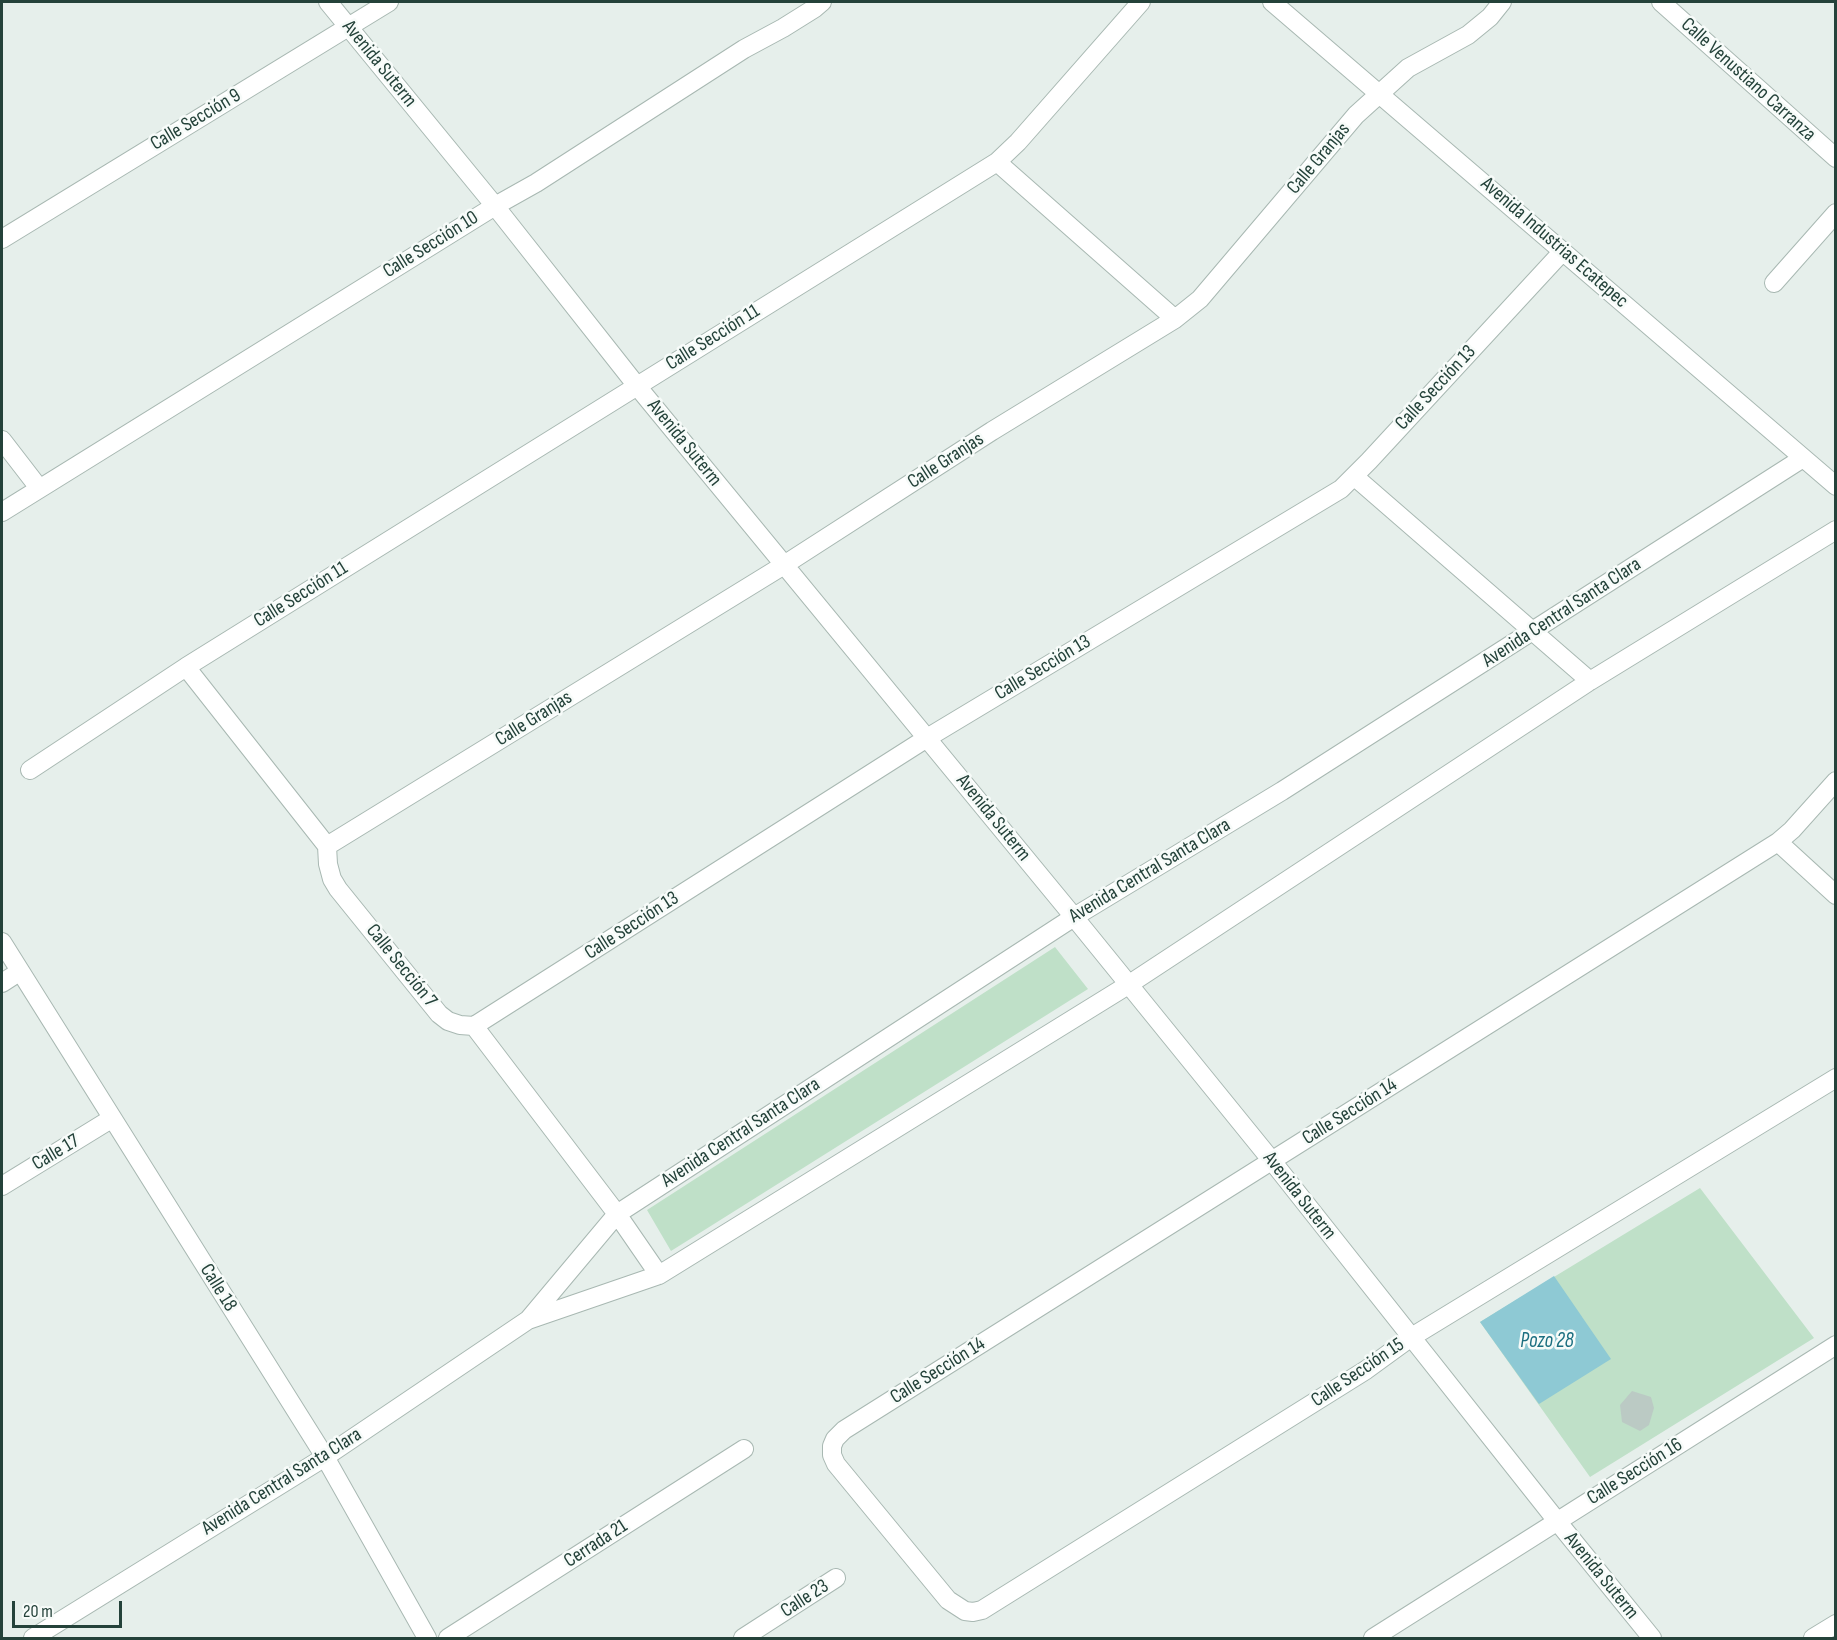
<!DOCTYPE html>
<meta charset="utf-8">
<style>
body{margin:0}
#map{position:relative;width:1837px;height:1640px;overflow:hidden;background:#e6efeb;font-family:"Sofia Sans Condensed",sans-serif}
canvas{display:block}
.frame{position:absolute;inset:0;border:3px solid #24423a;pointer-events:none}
.scale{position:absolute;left:12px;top:1601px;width:110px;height:27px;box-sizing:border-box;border:3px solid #24423a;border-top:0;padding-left:8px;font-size:18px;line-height:21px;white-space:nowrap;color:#24423a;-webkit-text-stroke:4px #f7fbf9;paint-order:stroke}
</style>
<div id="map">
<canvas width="1837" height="1640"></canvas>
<div class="frame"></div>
<div class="scale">20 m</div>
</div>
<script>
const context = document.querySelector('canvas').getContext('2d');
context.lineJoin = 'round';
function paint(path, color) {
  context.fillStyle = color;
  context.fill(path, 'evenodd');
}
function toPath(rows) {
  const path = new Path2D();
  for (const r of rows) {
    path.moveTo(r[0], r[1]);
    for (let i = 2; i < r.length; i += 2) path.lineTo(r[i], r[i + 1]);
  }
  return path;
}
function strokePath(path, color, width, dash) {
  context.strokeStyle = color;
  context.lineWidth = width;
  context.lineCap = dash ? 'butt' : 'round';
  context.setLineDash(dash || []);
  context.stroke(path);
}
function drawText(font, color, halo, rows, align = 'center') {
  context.font = font + ' "Sofia Sans Condensed",sans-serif';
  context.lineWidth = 5;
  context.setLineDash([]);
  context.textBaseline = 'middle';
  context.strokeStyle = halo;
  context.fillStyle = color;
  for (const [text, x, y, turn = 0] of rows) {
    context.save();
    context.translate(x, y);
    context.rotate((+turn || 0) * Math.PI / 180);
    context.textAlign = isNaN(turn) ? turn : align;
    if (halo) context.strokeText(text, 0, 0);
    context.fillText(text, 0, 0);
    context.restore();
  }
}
const green = toPath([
 [1055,947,1088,989,671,1251,647,1210],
 [1700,1188,1814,1338,1590,1477,1480,1322]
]);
const water = toPath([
 [1554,1276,1611,1359,1539,1404,1480,1322]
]);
const building = toPath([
 [1632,1391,1651,1397,1654,1408,1649,1425,1640,1431,1622,1422,1620,1405]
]);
const minor = toPath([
 [328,2,495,206,637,386,1074,917,1272,1161,1557,1521,1652,1638],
 [1272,2,1836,486],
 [1661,2,1836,158],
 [997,162,1175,319],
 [2,239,389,2],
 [1774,283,1836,213],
 [2,440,39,488],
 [1355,477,1590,681],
 [2,512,495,206,536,183,744,49,783,28,815,8,822,2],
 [186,667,327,846,328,864,332,879,338,889,439,1014,448,1021,460,1025,474,1026,617,1214,659,1275],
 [30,770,186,667,997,162,1018,142,1141,2],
 [1836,781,1792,830,1778,842,844,1430,835,1439,832,1446,832,1455,836,1464,948,1600,965,1611,973,1612,982,1610,1366,1370,1410,1338,1836,1078],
 [1778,842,1836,895],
 [327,846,784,565,992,431,1175,319,1200,299,1356,115,1408,68,1468,35,1490,17,1502,2],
 [2,942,325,1457,427,1638],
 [2,983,19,972],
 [474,1026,927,738,1341,489,1369,461,1563,251],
 [2,1186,111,1119],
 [529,1319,617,1214,1074,917,1282,791,1803,458],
 [33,1638,325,1457,528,1320,659,1275,1128,985,1590,681,1836,530],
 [448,1638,744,1449],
 [743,1638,836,1578],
 [1373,1638,1836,1345],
 [1813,1638,1836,1624]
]);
const streetNames = [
 ["Avenida Suterm",379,64,51],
 ["Calle Venustiano Carranza",1748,80,42],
 ["Calle Sección 9",196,120,-31],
 ["Calle Granjas",1319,159,-50],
 ["Avenida Industrias Ecatepec",1554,243,41],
 ["Calle Sección 10",431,245,-32],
 ["Calle Sección 11",713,338,-32],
 ["Calle Sección 13",1436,388,-47],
 ["Avenida Suterm",684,443,51],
 ["Calle Granjas",946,461,-33],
 ["Calle Sección 11",301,595,-32],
 ["Avenida Central Santa Clara",1562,613,-33],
 ["Calle Sección 13",1043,668,-31],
 ["Calle Granjas",534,719,-32],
 ["Avenida Suterm",993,818,51],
 ["Avenida Central Santa Clara",1150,871,-31],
 ["Calle Sección 13",632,926,-33],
 ["Calle Sección 7",401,966,51],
 ["Calle Sección 14",1350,1112,-32],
 ["Avenida Central Santa Clara",741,1133,-33],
 ["Calle 17",56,1153,-31],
 ["Avenida Suterm",1299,1196,52],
 ["Calle 18",218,1288,58],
 ["Calle Sección 14",938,1371,-32],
 ["Calle Sección 15",1358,1373,-34],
 ["Calle Sección 16",1635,1472,-32],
 ["Avenida Central Santa Clara",282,1482,-32],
 ["Cerrada 21",596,1544,-33],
 ["Avenida Suterm",1601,1576,51],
 ["Calle 23",805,1599,-33]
];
const waterNames = [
 ["Pozo 28",1547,1342]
];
paint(green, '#bfe0c8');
paint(water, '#8ec9d4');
paint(building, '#bbcac4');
strokePath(minor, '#a8b8b2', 20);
strokePath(minor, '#fff', 18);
drawText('20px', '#24423a', '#f7fbf9', streetNames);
drawText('italic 21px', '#1c6f80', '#f7fbf9', waterNames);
</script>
